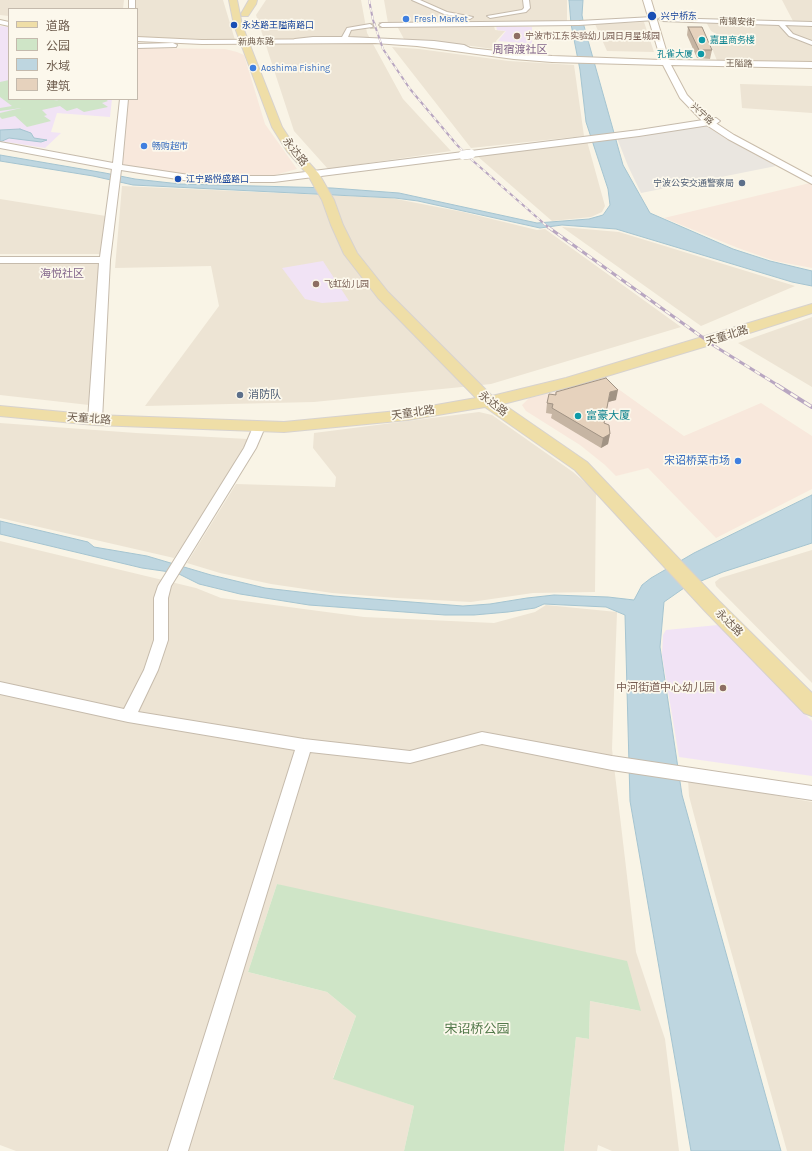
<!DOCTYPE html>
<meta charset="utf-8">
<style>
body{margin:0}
#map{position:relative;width:812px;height:1151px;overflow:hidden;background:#f9f4e6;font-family:Karla,"Noto Sans SC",sans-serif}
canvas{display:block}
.legend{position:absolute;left:8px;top:8px;width:130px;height:92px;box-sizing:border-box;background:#fcf8ec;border:1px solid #c4baad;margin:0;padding:5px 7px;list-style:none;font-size:12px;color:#6f5e4f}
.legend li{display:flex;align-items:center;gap:8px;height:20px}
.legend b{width:20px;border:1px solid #c4baad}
</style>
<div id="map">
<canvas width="812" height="1151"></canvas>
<ul class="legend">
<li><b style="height:5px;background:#efdea7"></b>道路</li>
<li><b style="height:11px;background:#cfe5c7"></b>公园</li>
<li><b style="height:11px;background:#bed6e0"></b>水域</li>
<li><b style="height:11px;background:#e6d2bd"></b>建筑</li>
</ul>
</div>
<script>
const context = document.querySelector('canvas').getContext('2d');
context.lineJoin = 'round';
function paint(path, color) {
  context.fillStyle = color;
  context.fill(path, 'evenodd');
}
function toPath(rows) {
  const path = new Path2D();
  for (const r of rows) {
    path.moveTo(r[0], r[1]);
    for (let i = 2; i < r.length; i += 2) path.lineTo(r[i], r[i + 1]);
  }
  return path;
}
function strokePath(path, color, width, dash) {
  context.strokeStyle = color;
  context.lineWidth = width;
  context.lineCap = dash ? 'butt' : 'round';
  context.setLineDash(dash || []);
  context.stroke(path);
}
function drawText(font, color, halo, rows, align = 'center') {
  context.font = font + ' Karla,"Noto Sans SC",sans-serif';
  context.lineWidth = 3.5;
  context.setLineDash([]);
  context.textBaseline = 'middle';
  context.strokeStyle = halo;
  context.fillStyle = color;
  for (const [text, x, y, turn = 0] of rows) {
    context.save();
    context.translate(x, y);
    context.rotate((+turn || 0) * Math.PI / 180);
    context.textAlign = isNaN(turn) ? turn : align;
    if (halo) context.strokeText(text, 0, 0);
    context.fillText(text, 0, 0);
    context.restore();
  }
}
const residential = toPath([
 [0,0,124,0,123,9,9,9,9,16,0,15],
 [135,0,223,0,235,40,137,37,137,9,135,9],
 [266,0,361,0,367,33,403,99,451,151,328,169,294,131,256,15],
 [384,0,567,0,567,22,388,23],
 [782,0,812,0,812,23,794,23],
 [644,22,654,52,607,51,595,24],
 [706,22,812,25,812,64,718,63,711,46,726,45,718,35,711,31],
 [445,25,494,26,495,30,505,31,496,41,500,50,443,42,404,39,397,26],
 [392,47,419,49,509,61,574,65,584,136,471,148],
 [740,84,812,86,812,113,742,108],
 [587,141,605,206,602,212,591,217,552,221,476,155],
 [122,186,391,198,463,212,537,230,545,229,681,327,491,384,314,402,145,406,219,306,211,266,115,268],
 [0,199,106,216,101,254,0,254],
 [562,227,619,232,795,286,701,326],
 [0,263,99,263,89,405,0,395],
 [812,317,812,387,738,343],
 [479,412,492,415,573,472,596,492,595,592,533,593,471,602,397,598,332,593,271,584,220,573,187,563,236,484,335,487,336,477,313,448,314,433],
 [0,423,136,433,248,439,244,452,238,462,174,558,0,518],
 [0,541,196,588,221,598,364,617,494,623,535,612,546,605,617,612,612,749,636,952,665,1039,679,1151,612,1151,598,1145,597,1151,564,1151,576,1037,589,1039,590,1001,641,1011,277,884,248,972,327,992,356,1016,333,1078,414,1106,404,1151,16,1151,0,1145],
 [812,550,812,683,716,586,715,582,720,578],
 [688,779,812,802,812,1151,787,1151,713,887,689,796]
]);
const commercial = toPath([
 [140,48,225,49,237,52,244,55,265,124,297,169,275,175,216,175,174,174,122,165,128,99,137,99,137,49],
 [810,183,812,184,812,268,775,261,738,248,664,218],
 [607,381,684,436,761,403,812,436,812,489,716,538,648,468,616,476,605,465,580,445,526,411,522,405,529,398]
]);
const industrial = toPath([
 [707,125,730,140,776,166,641,193,628,166,617,138]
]);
const education = toPath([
 [0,26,9,27,9,99,112,99,110,117,57,113,51,132,61,133,45,148,0,141],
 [496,26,532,27,532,44,498,41,506,31,497,30],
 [323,261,349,301,322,303,305,299,282,268],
 [718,625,812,721,812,776,679,757,662,655,663,635,666,630]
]);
const green = toPath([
 [9,80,9,99,60,99,54,101,63,99,105,99,108,101,102,103,108,107,84,112,77,108,67,111,60,106,42,110,47,115,44,116,51,121,27,127,15,116,2,119,0,117,0,113,21,108,0,111,0,108,12,106,0,97,0,82],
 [277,884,627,961,641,1011,590,1001,589,1039,576,1037,564,1151,404,1151,414,1106,333,1079,356,1016,327,992,248,972]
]);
const water = toPath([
 [569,0,583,0,582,15,584,26,623,165,650,213,733,249,770,261,812,271,812,286,792,282,616,229,562,225,540,228,418,201,395,198,133,185,93,176,0,161,0,155,105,173,135,179,180,184,332,188,399,193,537,223,589,219,603,215,610,205,608,189,586,122,580,70,571,24,569,0],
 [20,129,31,133,34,138,47,140,41,142,9,138,0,142,0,130,20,129],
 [812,495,812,543,723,572,684,588,664,602,660,647,682,795,781,1151,691,1151,630,801,625,615,606,607,544,604,535,608,508,612,474,615,445,615,309,605,240,594,199,584,177,573,142,568,0,534,0,521,88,542,94,547,147,556,211,575,265,588,334,596,463,606,490,604,527,598,554,595,608,597,634,600,642,585,651,578,694,553,812,495]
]);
const minorTunnel = toPath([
 [370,26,382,25]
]);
const minor = toPath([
 [129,0,135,0,135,9,129,9,129,0],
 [412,0,420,0,447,12,473,17,470,19,444,14,412,0],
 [523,0,529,0,530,8,526,12,490,18,487,16,522,10,524,8,523,0],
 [653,17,656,19,655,20,579,25,382,27,379,25,382,23,579,21,653,17],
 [660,18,812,22,812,26,785,25,793,34,812,41,812,45,789,36,779,25,662,21,659,19,660,18],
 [370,24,373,26,372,27,351,30,348,37,434,41,464,45,474,50,471,52,463,49,434,45,370,41,313,41,295,43,292,41,295,39,313,37,342,37,347,28,370,24],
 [259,424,265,427,256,448,171,586,168,598,168,640,158,670,138,712,304,739,410,751,482,732,612,756,812,786,812,800,612,770,482,744,410,763,310,752,188,1151,168,1151,295,750,128,722,0,694,0,682,124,709,144,670,154,640,154,598,158,586,244,448,253,427,259,424]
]);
const tertiary = toPath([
 [173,43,177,45,176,47,137,48,137,44,173,43],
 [120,99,128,99,122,165,196,176,274,176,463,152,467,154,471,151,639,130,716,118,720,121,716,124,639,136,471,157,467,155,463,158,274,182,196,182,121,170,110,260,102,420,100,423,95,424,90,423,88,420,99,263,0,263,0,257,100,257,112,169,0,148,0,142,113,163,120,99]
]);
const secondary = toPath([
 [643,0,651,0,669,60,812,62,812,68,671,65,687,95,711,120,734,135,812,177,812,184,728,139,705,124,680,98,663,65,552,62,514,59,417,46,375,43,202,44,137,41,137,37,202,40,375,39,417,42,514,53,552,56,661,60,643,0],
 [0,20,9,22,9,26,0,24,0,20]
]);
const primary = toPath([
 [229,0,237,0,242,25,282,127,295,147,319,174,334,200,343,225,357,253,388,292,492,396,566,378,812,304,812,313,740,336,577,385,503,404,587,462,719,601,812,693,812,716,804,713,705,611,575,470,485,407,408,420,284,432,95,425,0,416,0,406,95,415,284,422,408,410,476,398,378,298,344,254,331,225,322,200,314,186,308,175,287,151,272,127,234,25,229,0],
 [249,0,257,0,256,4,248,16,242,16,241,14,249,0]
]);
const railFar2 = toPath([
 [369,0,373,20,383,49,410,89,457,145,472,160,549,228]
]);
const railFar1 = toPath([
 [548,227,716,347,779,386]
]);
const rail = toPath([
 [777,385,812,407]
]);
const tertiaryBridge = toPath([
 [463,155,471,154]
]);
const wall = toPath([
 [688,27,712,50,710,59,697,58,687,35],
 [556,392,616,400,608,402,604,423,610,434,608,444,601,448,551,418,552,414,546,413,547,403,555,395]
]);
const shadedWall = toPath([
 [618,390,616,400,608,402,610,392],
 [610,434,608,444,601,448,603,438]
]);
const building = toPath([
 [688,27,702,27,712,50,699,50,688,27],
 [606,378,618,390,610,392,604,423,609,425,610,434,603,438,552,408,553,404,547,403,549,394,556,395,556,392,606,378]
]);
const markers = [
 [652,16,5,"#1a4fb4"],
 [406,19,4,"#3f7fe0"],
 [234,25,4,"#1a4fb4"],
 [517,36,4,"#8d6e63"],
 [702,40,4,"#0f9aa8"],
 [701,54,4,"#0f9aa8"],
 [253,68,4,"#3f7fe0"],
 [144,146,4,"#3f7fe0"],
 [178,179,4,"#1a4fb4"],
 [742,183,4,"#5c6f8a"],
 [316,284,4,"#8d6e63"],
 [240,395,4,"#5c6f8a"],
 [578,416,4,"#0f9aa8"],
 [738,461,4,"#3f7fe0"],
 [723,688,4,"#8d6e63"]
];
const farTransitnames = [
 ["兴宁桥东",661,16],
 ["永达路王隘南路口",242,25],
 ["江宁路悦盛路口",186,179]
];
const farShopnames = [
 ["Fresh Market",414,19],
 ["Aoshima Fishing",261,68],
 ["畅购超市",152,146]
];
const farStreetnames = [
 ["南镇安街",737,22,2],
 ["新典东路",256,42,-1],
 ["王隘路",739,64,1],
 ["兴宁路",702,114,43]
];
const farEducationnames = [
 ["宁波市江东实验幼儿园日月星城园",525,36],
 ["飞虹幼儿园",324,284]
];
const farCulturenames = [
 ["嘉里商务楼",710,40],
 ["孔雀大厦",693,54,"right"]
];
const farServicenames = [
 ["宁波公安交通警察局",734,183]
];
const farQuarternames = [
 ["周宿渡社区",520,50],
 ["海悦社区",62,274]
];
const streetNames = [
 ["永达路",295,152,52],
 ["天童北路",727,336,-17],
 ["永达路",493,404,38],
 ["天童北路",413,413,-8],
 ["天童北路",89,419,4],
 ["永达路",729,623,45]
];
const serviceNames = [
 ["消防队",248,395]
];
const cultureNames = [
 ["富豪大厦",586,416]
];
const shopNames = [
 ["宋诏桥菜市场",730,461]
];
const educationNames = [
 ["中河街道中心幼儿园",715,688]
];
const nearParknames = [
 ["宋诏桥公园",477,1029]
];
paint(residential, '#ede4d4');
paint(commercial, '#f8e8dc');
paint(industrial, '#eae6e0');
paint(education, '#f1e3f5');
paint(green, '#cfe5c7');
paint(water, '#bed6e0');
strokePath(water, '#a5c4d0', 1);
strokePath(minorTunnel, '#d6cec0', 6, [6, 3]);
strokePath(minor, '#c6bbac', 2);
strokePath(tertiary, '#c6bbac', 2);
strokePath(secondary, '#c9bcaa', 2);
strokePath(primary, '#d7d2ce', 2);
paint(minor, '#fff');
paint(tertiary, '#fff');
paint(secondary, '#fff');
paint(primary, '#efdea7');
strokePath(railFar2, '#b8a6c1', 2);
strokePath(railFar1, '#b8a6c1', 3);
strokePath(rail, '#b8a6c1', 4);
strokePath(railFar2, '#fcf8ec', 1.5, [4]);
strokePath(railFar1, '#fcf8ec', 2, [6]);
strokePath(rail, '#fcf8ec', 2.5, [8]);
strokePath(tertiaryBridge, '#c6bbac', 10, []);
strokePath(tertiaryBridge, '#fff', 9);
paint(wall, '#c6b5a3');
paint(shadedWall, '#a19384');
paint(building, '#e6d2bd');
strokePath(building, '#a19384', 1);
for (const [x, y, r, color] of markers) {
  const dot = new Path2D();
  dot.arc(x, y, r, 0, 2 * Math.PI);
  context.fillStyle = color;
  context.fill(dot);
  strokePath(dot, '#fcf8ec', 1.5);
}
drawText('9px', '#164399', '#fcf8ec', farTransitnames, 'left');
drawText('9px', '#366cbe', '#fcf8ec', farShopnames, 'left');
drawText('9px', '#6f5e4f', '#fcf8ec', farStreetnames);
drawText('9px', '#785e54', '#fcf8ec', farEducationnames, 'left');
drawText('9px', '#0d838f', '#fcf8ec', farCulturenames, 'left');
drawText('9px', '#4e5e75', '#fcf8ec', farServicenames, 'right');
drawText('11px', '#83668b', '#fcf8ec', farQuarternames);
drawText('11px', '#6f5e4f', '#fcf8ec', streetNames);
drawText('11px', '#4e5e75', '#fcf8ec', serviceNames, 'left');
drawText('11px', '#0d838f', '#fcf8ec', cultureNames, 'left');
drawText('11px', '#366cbe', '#fcf8ec', shopNames, 'right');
drawText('11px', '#785e54', '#fcf8ec', educationNames, 'right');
drawText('13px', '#53794b', '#fcf8ec', nearParknames);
</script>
